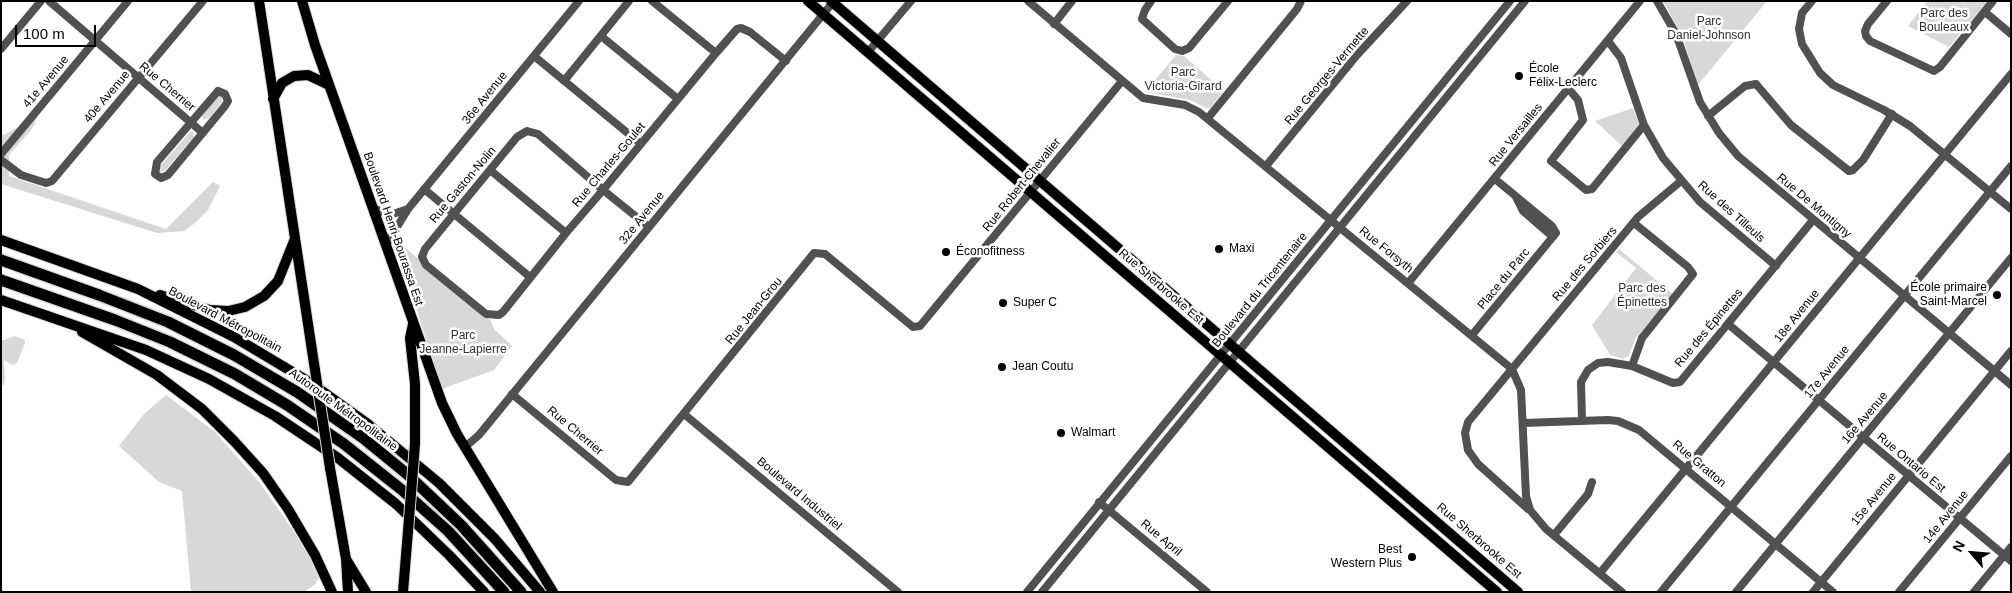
<!DOCTYPE html>
<meta charset="utf-8">
<style>
body{margin:0}
#map{position:relative;width:2012px;height:593px;overflow:hidden;background:#fff;font-family:Helvetica,sans-serif}
canvas{display:block}
.frame{position:absolute;inset:0;border:2px solid #000;pointer-events:none}
.north{position:absolute;left:1947px;top:528px;width:50px;height:50px;-webkit-text-stroke:4px #fff;paint-order:stroke;rotate:297deg;font-size:14px;font-weight:700;line-height:20px;text-align:center;color:#000}
.north::after{content:'';display:block;margin:auto;width:18px;height:22px;background:#000;clip-path:polygon(50% 0,100% 100%,50% 72%,0 100%)}
.scale{position:absolute;left:15px;top:25px;width:81px;height:22px;box-sizing:border-box;border:2px solid #000;border-top:0;padding-left:6px;font-size:15px;line-height:18px;white-space:nowrap;color:#000;-webkit-text-stroke:4px #fff;paint-order:stroke}
</style>
<div id="map">
<canvas width="2012" height="593"></canvas>
<div class="frame"></div>
<div class="north">N</div>
<div class="scale">100 m</div>
</div>
<script>
const context = document.querySelector('canvas').getContext('2d');
context.lineJoin = 'round';
function paint(path, color) {
  context.fillStyle = color;
  context.fill(path, 'evenodd');
}
function toPath(rows) {
  const path = new Path2D();
  for (const r of rows) {
    path.moveTo(r[0], r[1]);
    for (let i = 2; i < r.length; i += 2) path.lineTo(r[i], r[i + 1]);
  }
  return path;
}
function strokePath(path, color, width, dash) {
  context.strokeStyle = color;
  context.lineWidth = width;
  context.lineCap = dash ? 'butt' : 'round';
  context.setLineDash(dash || []);
  context.stroke(path);
}
function drawText(font, color, halo, rows, align = 'center') {
  context.font = font + ' Helvetica,sans-serif';
  context.lineWidth = 5;
  context.setLineDash([]);
  context.textBaseline = 'middle';
  context.strokeStyle = halo;
  context.fillStyle = color;
  for (const [text, x, y, turn = 0] of rows) {
    context.save();
    context.translate(x, y);
    context.rotate((+turn || 0) * Math.PI / 180);
    context.textAlign = isNaN(turn) ? turn : align;
    if (halo) context.strokeText(text, 0, 0);
    context.fillText(text, 0, 0);
    context.restore();
  }
}
const green = toPath([
 [1663,1,1767,1,1698,85,1682,36],
 [1927,1,1988,1,1949,47,1908,26],
 [1176,55,1184,56,1224,91,1210,108,1206,108,1190,100,1145,92],
 [218,96,222,96,222,102,209,118,203,120,202,114],
 [1633,108,1640,126,1623,147,1595,121],
 [38,116,32,129,9,155,9,176,166,229,213,182,220,186,208,210,195,223,184,231,157,233,1,184,1,133,4,135],
 [191,131,193,132,194,137,165,171,159,172,159,167],
 [394,238,491,321,494,329,512,346,494,370,442,389],
 [1619,249,1673,294,1635,339,1629,356,1623,359,1610,355,1592,325,1636,268,1616,252],
 [15,336,25,340,25,343,17,363,12,365,4,360,5,379,4,385,1,386,1,341],
 [166,395,215,432,259,482,293,530,313,562,319,577,315,585,303,592,191,592,182,491,159,482,119,446,144,414]
]);
const minor = toPath([
 [49,1,203,133],
 [652,1,716,53],
 [1028,1,1143,98,1185,105,1199,112,1512,369,1521,390,1526,496,1530,510,1546,529,1622,592],
 [1151,1,1145,10,1142,19,1175,49,1182,51,1189,48,1228,1],
 [1657,1,1676,34,1700,102,1719,133,1738,156,2011,385],
 [1812,1,1802,13,1799,29,1802,44,1820,73,1833,85,1884,110,1910,126,2011,209],
 [1887,1,1868,24,1865,31,1866,36,1870,41,1934,71,1940,67,1993,1],
 [1985,12,2011,34],
 [1054,24,1072,1],
 [601,36,678,99],
 [1608,41,1621,58,1644,125,1663,158,1700,202,1776,266],
 [1,49,41,1],
 [868,52,911,1],
 [534,56,641,144],
 [564,81,629,1],
 [1568,88,1578,100,1583,120,1551,161,1586,190,1592,189,1644,125],
 [218,91,225,94,228,101,225,106,168,175,161,178,155,174,157,162,218,91],
 [1708,116,1745,86,1756,84,1791,125,1849,171,1853,170,1863,160,1892,114],
 [1208,118,1297,9,1301,1],
 [1,154,128,1],
 [1,160,21,175,46,183,52,181,203,1],
 [1266,166,1357,55,1407,1],
 [490,170,566,233],
 [424,189,530,277],
 [1516,197,1523,211,1553,237],
 [373,208,390,215,408,209],
 [649,227,603,190,538,134,527,131,517,137,425,249,422,257,426,265,486,314,499,315,503,312,566,233,603,190,716,53,737,29,741,28,750,32,786,61],
 [386,245,408,209,579,1],
 [1409,282,1640,1],
 [1728,324,2011,561],
 [1472,335,1556,233,1552,226,1495,179],
 [1632,366,1642,338,1693,274,1688,267,1634,223],
 [512,394,616,480,628,482,814,253,825,254,913,327,920,326,1122,81],
 [684,414,898,592],
 [1582,420,1581,382,1588,370,1598,363,1608,362,1632,366,1673,383,1680,382,1813,220],
 [1523,423,1608,420,1618,421,1639,430,1833,592],
 [465,447,479,435,834,1],
 [1099,502,1207,592],
 [1528,509,1478,464,1468,450,1465,433,1468,422,1638,217,1681,181],
 [1554,535,1588,494,1592,482],
 [1600,573,2011,74],
 [1027,592,1510,1],
 [1042,592,1525,1],
 [1661,592,2011,166],
 [1736,592,2011,258],
 [1813,592,2011,351],
 [1899,592,2011,456],
 [1974,592,2011,547]
]);
const major = toPath([
 [259,1,315,370],
 [302,1,315,45,442,403,457,434,553,592],
 [808,1,1497,592],
 [831,1,1518,592],
 [273,99,282,83,294,76,308,75,329,85],
 [1,240,138,289,234,337,311,383,368,424,439,483,495,539,540,592],
 [160,295,210,310,228,311,245,307,264,296,278,281,294,241],
 [1,300,146,350,209,379,275,416,338,458,396,504,449,555,484,592],
 [413,324,410,338,415,384,415,444],
 [82,332,157,375,202,409,234,441,263,473,288,509,315,555,332,592],
 [330,468,346,559,348,592],
 [346,559,366,592],
 [403,592,408,531]
]);
const highway = toPath([
 [1,260,99,295,168,322,234,355,297,392,363,438,407,474,461,525,521,592],
 [1,280,115,320,170,342,235,374,287,405,344,444,402,490,448,531,504,592]
]);
const majorBridge = toPath([
 [315,370,330,468],
 [408,531,415,444]
]);
const markers = [
 [1519,76,5,"#000"],
 [1219,249,5,"#000"],
 [946,252,5,"#000"],
 [1997,295,5,"#000"],
 [1003,303,5,"#000"],
 [1002,367,5,"#000"],
 [1061,433,5,"#000"],
 [1412,557,5,"#000"]
];
const parkNames = [
 ["Parc des",1944,14],
 ["Bouleaux",1944,28],
 ["Parc",1709,22],
 ["Daniel-Johnson",1709,36],
 ["Parc",1183,73],
 ["Victoria-Girard",1183,87],
 ["Parc des",1642,289],
 ["Épinettes",1642,303],
 ["Parc",463,336],
 ["Jeanne-Lapierre",463,350]
];
const poiNames = [
 ["École",1529,69],
 ["Félix-Leclerc",1529,83],
 ["Maxi",1229,249],
 ["Éconofitness",956,252],
 ["École primaire",1987,288,"right"],
 ["Saint-Marcel",1987,302,"right"],
 ["Super C",1013,303],
 ["Jean Coutu",1012,367],
 ["Walmart",1071,433],
 ["Best",1402,550,"right"],
 ["Western Plus",1402,564,"right"]
];
const streetNames = [
 ["Rue Georges-Vermette",1327,76,-50],
 ["41e Avenue",46,82,-50],
 ["Rue Cherrier",167,87,40],
 ["40e Avenue",107,97,-50],
 ["36e Avenue",485,98,-51],
 ["Rue Versailles",1516,135,-51],
 ["Rue Charles-Goulet",609,165,-50],
 ["Rue Gaston-Nolin",463,185,-50],
 ["Rue Robert-Chevalier",1022,185,-51],
 ["Rue De Montigny",1814,206,40],
 ["Rue des Tilleuls",1731,212,42],
 ["32e Avenue",642,218,-51],
 ["Boulevard Henri-Bourassa Est",393,229,71],
 ["Rue Forsyth",1386,250,39],
 ["Rue des Sorbiers",1585,264,-50],
 ["Place du Parc",1504,279,-51],
 ["Rue Sherbrooke Est",1161,287,41],
 ["Boulevard du Tricentenaire",1260,290,-51],
 ["Rue Jean-Grou",754,311,-51],
 ["18e Avenue",1797,316,-51],
 ["Boulevard Métropolitain",225,320,28],
 ["Rue des Épinettes",1709,328,-50],
 ["17e Avenue",1827,372,-51],
 ["Autoroute Métropolitaine",343,410,36],
 ["16e Avenue",1865,418,-50],
 ["Rue Cherrier",575,431,40],
 ["Rue Ontario Est",1911,463,40],
 ["Rue Gratton",1699,464,40],
 ["Boulevard Industriel",799,494,40],
 ["15e Avenue",1874,499,-51],
 ["14e Avenue",1946,517,-51],
 ["Rue April",1161,538,40],
 ["Rue Sherbrooke Est",1479,541,41]
];
paint(green, '#d8d8d8');
strokePath(major, '#dbdbdb', 12);
strokePath(highway, '#dbdbdb', 14);
strokePath(minor, '#515151', 8);
strokePath(major, '#000', 10);
strokePath(highway, '#000', 11);
strokePath(majorBridge, '#dbdbdb', 12, []);
strokePath(majorBridge, '#000', 10);
for (const [x, y, r, color] of markers) {
  const dot = new Path2D();
  dot.arc(x, y, r, 0, 2 * Math.PI);
  context.fillStyle = color;
  context.fill(dot);
  strokePath(dot, '#fff', 2);
}
drawText('12px', '#2f2f2f', '#fff', parkNames);
drawText('12px', '#000', '#fff', poiNames, 'left');
drawText('12px', '#000', '#fff', streetNames);
</script>
